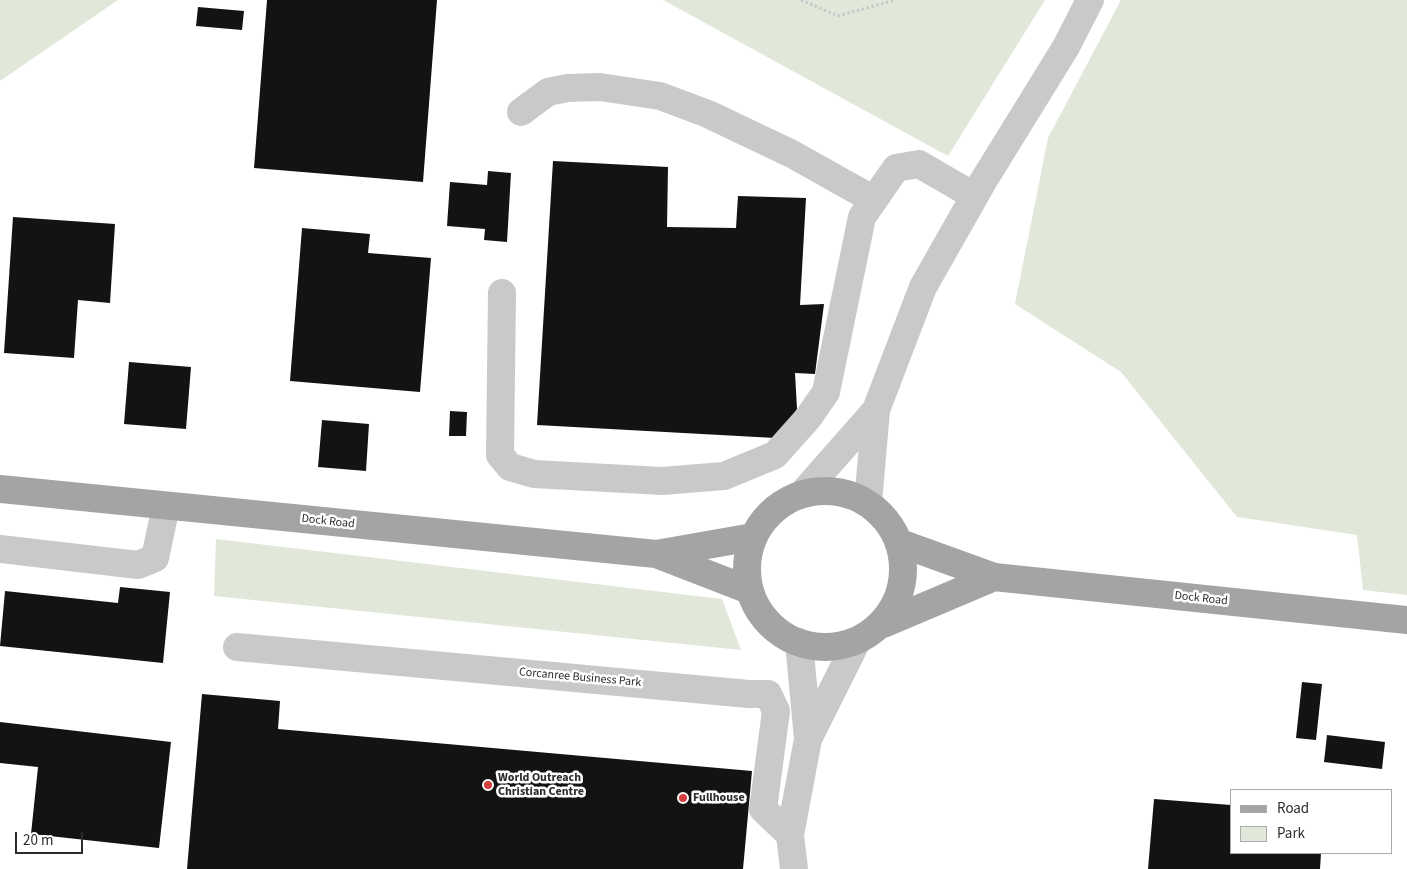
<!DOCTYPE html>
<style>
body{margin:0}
#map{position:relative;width:1407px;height:869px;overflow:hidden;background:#fff;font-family:"Source Sans 3",sans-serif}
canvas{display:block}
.legend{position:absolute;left:1230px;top:789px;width:162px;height:65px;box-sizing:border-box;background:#fff;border:1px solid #ababab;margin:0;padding:6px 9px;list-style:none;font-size:15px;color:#2c2c2c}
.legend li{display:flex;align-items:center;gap:10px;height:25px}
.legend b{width:25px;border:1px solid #ababab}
.scale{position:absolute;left:15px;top:832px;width:68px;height:22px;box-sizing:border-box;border:2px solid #2c2c2c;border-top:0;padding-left:6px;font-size:15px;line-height:18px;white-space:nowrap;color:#2c2c2c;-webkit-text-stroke:4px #fff;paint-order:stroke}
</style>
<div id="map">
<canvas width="1407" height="869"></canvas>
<ul class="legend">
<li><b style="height:6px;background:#a4a4a4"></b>Road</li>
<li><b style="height:14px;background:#e1e8da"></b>Park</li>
</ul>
<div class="scale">20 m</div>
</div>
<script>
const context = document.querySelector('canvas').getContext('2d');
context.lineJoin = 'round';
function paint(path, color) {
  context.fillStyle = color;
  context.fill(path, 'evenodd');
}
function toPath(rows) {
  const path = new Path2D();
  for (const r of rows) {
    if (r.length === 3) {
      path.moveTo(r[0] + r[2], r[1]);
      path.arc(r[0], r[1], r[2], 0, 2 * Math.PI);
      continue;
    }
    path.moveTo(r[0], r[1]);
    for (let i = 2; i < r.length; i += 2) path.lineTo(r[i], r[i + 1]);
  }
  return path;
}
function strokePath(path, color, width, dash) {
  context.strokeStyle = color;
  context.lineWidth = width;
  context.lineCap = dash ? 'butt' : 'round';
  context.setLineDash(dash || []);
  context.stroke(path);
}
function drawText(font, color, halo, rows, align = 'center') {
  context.font = font + ' "Source Sans 3",sans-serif';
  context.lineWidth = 5;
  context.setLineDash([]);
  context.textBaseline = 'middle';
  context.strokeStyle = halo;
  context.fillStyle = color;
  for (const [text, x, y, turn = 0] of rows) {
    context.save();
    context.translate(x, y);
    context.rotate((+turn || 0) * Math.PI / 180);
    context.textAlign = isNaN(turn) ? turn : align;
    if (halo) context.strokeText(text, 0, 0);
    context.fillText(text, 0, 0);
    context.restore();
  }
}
const green = toPath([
 [0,0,118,0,0,81],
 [663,0,1045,0,948,156],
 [1121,0,1407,0,1407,595,1363,590,1357,535,1237,517,1121,372,1015,304,1048,138],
 [216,539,722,599,741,650,214,596]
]);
const building = toPath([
 [267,0,437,0,423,182,254,168],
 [198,7,244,11,242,30,196,26],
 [553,161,668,167,667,227,736,228,738,196,806,198,800,305,824,304,815,374,795,373,797,409,787,425,775,438,537,425],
 [488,171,511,173,507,242,484,240,485,229,447,226,450,182,487,185],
 [13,217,115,224,110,303,78,300,74,358,4,353],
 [302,228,370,234,368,253,431,258,420,392,290,381],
 [129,362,191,367,186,429,124,424],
 [450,411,467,412,466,436,449,436],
 [322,420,369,424,366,471,318,467],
 [120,587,170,592,163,663,0,646,5,591,118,603],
 [1302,682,1322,684,1316,740,1296,738],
 [202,694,280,701,278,729,752,771,743,869,187,869],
 [0,722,171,742,159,848,31,834,38,767,0,763],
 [1327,735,1385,742,1382,769,1324,762],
 [1154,799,1231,805,1231,853,1321,853,1320,869,1148,869]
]);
const path = toPath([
 [801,0,838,16,895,0]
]);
const minor = toPath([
 [521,112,548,92,567,88,600,87,660,96,708,114,792,154,874,200],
 [502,293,500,455,510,467,534,474,662,481,724,476,775,455,808,418,826,392,862,217,896,168,919,164,974,196],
 [803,493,876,410],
 [868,503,876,410,923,287,982,183,1066,47,1090,0],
 [0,549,138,565,155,558,166,506],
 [799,642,808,739],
 [237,647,749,694,768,694,776,711,763,809,790,835],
 [794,869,790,835,808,739,857,641]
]);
const major = toPath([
 [0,489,656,554,749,590],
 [825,569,78],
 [900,543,994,577,1407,620],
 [656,554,753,537],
 [883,624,994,577]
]);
const markers = [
 [488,785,5,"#d23f3e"],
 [683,798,5,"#d23f3e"]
];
const streetNames = [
 ["Dock Road",328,522,6],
 ["Dock Road",1201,599,6],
 ["Corcanree Business Park",580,678,5]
];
const poiNames = [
 ["World Outreach",498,778],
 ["Christian Centre",498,792],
 ["Fullhouse",693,798]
];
paint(green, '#e1e8da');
paint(building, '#131313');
strokePath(path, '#c9c9c9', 3, [2.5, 2.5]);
strokePath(minor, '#c9c9c9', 28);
strokePath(major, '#a4a4a4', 28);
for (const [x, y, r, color] of markers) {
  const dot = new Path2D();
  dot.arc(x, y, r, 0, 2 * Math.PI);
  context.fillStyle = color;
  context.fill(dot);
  strokePath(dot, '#fff', 2);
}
drawText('12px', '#2c2c2c', '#fff', streetNames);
drawText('bold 12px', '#2c2c2c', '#fff', poiNames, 'left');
</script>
